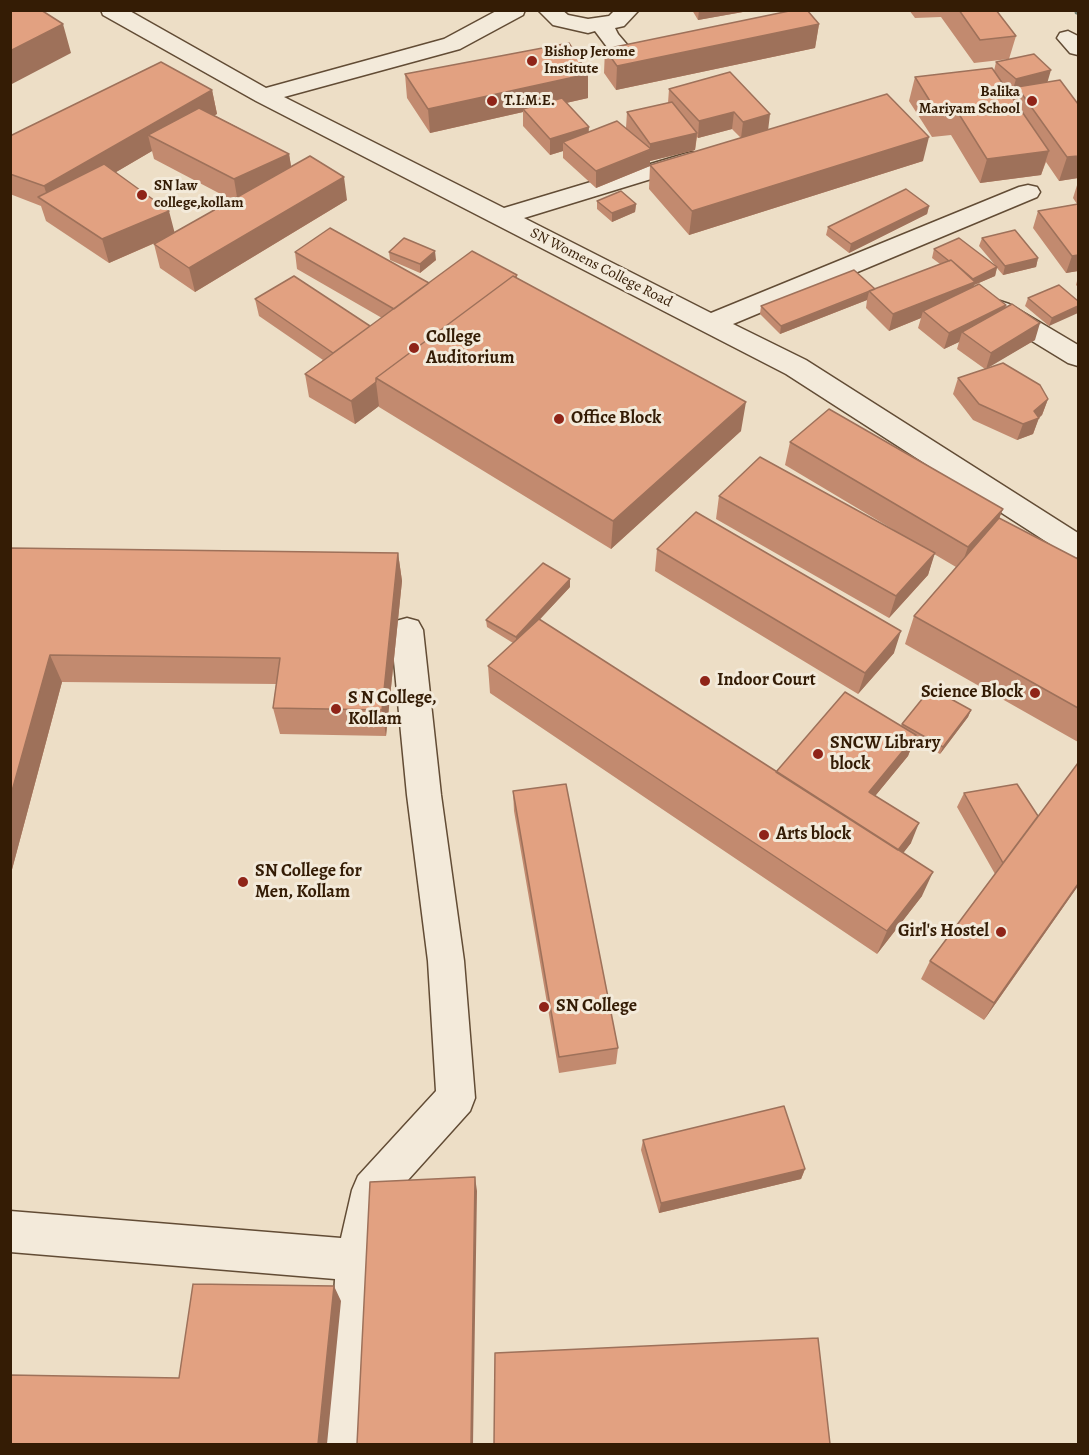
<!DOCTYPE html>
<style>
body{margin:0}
#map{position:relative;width:1089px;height:1455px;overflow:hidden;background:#eddec6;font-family:Alegreya,serif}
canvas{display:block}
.frame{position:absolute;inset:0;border:12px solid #341c05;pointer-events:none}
</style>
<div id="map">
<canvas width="1089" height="1455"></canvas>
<div class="frame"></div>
</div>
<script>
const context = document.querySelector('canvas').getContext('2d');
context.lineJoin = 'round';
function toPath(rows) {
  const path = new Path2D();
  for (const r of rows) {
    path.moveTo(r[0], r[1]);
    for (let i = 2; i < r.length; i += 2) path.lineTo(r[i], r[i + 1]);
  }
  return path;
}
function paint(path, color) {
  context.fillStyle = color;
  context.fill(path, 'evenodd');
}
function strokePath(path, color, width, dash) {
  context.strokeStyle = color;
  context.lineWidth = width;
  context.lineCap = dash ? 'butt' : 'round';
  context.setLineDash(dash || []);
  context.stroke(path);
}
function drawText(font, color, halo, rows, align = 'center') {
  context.font = font + ' Alegreya,serif';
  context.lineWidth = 6;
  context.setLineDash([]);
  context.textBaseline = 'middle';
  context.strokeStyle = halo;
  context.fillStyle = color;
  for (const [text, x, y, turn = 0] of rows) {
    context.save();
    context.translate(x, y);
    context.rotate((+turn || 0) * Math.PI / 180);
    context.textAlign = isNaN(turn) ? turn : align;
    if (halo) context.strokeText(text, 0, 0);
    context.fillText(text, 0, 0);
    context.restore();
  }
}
const stream = toPath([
 [1074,10,1078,10,1078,15,1075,14,1074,10]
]);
const minor = toPath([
 [101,10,128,10,266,88,444,39,498,10,525,10,523,15,460,49,284,97,504,208,684,154,692,152,700,154,704,159,700,164,524,218,711,313,1019,187,1028,185,1037,187,1040,192,1037,197,733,324,806,360,1078,533,1078,558,1067,555,786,374,256,101,103,15,101,10],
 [538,10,562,10,568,15,588,19,609,16,615,10,639,10,624,26,615,28,618,34,635,54,653,50,661,52,664,57,661,62,653,64,630,69,622,67,595,31,588,33,553,25,538,10],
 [1068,31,1078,36,1078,55,1070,53,1057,38,1060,33,1068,31],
 [1000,301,1009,304,1078,345,1078,366,1068,363,991,316,987,310,991,304,1000,301],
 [407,618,418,621,423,630,441,795,464,961,475,1098,470,1111,390,1200,378,1260,370,1444,326,1444,335,1279,10,1252,10,1211,341,1238,352,1190,358,1176,436,1091,428,961,407,795,391,630,396,621,407,618]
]);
const wall = toPath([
 [692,10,754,10,698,20],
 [909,10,996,10,1016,36,1009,59,974,63,941,17,915,18],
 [819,24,815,48,616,90,604,73,605,49],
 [996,62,1047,82,1078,178,1059,181,1046,162,1041,175,980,183,951,135,932,137,909,101,915,77,994,71],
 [730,72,768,130,923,161,689,235,649,189,650,165,741,138,732,129,698,138,697,137,695,150,650,161,650,166,596,188,563,158,563,151,550,155,523,126,523,112,430,133,407,98,405,74,588,98,566,103,589,132,626,128,627,112,668,103,669,89],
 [212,90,217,114,214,115,289,154,291,166,347,200,195,292,160,268,154,244,162,240,109,263,46,221,41,206,10,194,10,136],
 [152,151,154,159,232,200,175,233,116,172],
 [1078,182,1078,271,1066,273,1033,228,1038,211,1077,204,1073,198],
 [597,201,636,204,635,212,612,222,597,209],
 [929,206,927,214,849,253,826,235,828,227],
 [982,238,1038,258,1036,267,1003,275,997,268,995,276,974,285,974,287,1006,305,1005,308,1035,340,986,368,1048,399,1042,415,1039,417,1033,434,1017,440,973,420,953,394,958,378,985,369,957,349,959,342,944,349,918,328,921,318,889,331,866,308,867,300,780,334,760,314,761,306,875,289,940,264,932,258,934,249,995,265,979,246],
 [295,252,429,283,517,275,517,278,741,431,611,549,379,407,379,406,355,424,309,397,305,374,323,360,259,316,255,299,370,326,382,318,297,269],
 [389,252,436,260,420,273,390,260],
 [1078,277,1078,287,1076,285],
 [1028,298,1078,301,1049,326,1025,306],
 [790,442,1003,509,999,518,1078,559,1078,742,905,644,914,616,956,567,934,554,928,575,889,618,716,519,719,496,894,530,785,465],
 [10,548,398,553,402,581,386,736,280,734,273,708,276,684,62,682,10,877],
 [657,549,894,653,858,694,655,571],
 [570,587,539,620,776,772,901,726,902,724,971,710,968,717,940,754,914,740,908,756,875,796,911,843,903,853,922,896,877,954,490,693,488,666,513,643,487,627,486,620],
 [513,791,618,1048,616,1064,559,1073,514,811],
 [964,793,1078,886,984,1020,921,979,930,961,995,874,957,807],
 [643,1140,805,1169,801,1179,659,1213,641,1150]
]);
const shadedWall = toPath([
 [699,10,754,10,698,20],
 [63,24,71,53,10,85,10,51],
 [819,24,815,48,616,90,617,66],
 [1051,70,1044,94,1017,87,1012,102,1009,103,1016,79],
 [588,74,588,98,526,112,523,109,523,112,430,133,428,109],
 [212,90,217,114,165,144,148,135,152,151,55,208,50,205,44,186],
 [734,112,732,129,698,138,699,121],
 [770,114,768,131,741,138,743,122],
 [589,127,588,143,563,142,563,151,550,155,550,139],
 [697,133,695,150,650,161,650,166,596,188,596,171,650,150,650,144],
 [929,137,923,161,689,235,692,211],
 [1049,151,1041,175,980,183,987,159],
 [289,154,293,178,238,203,234,179],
 [1078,156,1078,178,1059,181,1067,157],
 [344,177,347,200,195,292,189,268],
 [636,204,635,212,612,222,612,213],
 [929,206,927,214,849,253,851,244],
 [169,211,175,234,109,263,102,239],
 [435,251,436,260,420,273,420,264],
 [1078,255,1078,271,1066,273,1072,256],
 [1038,258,1036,267,1003,275,1005,266],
 [997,267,995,276,974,285,970,298,923,311,921,318,889,331,893,314],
 [869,292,867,300,780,334,781,326],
 [1006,305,1001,322,962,332,959,342,944,349,949,333],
 [1078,306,1078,313,1049,326,1052,318],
 [1040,323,1035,340,986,369,991,353],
 [376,382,379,406,355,424,351,401],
 [1048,399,1042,415,1039,418,1033,434,1017,440,1023,424,1034,411],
 [746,402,741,431,611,549,613,521],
 [1003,509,994,531,960,570,968,547],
 [398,553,402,581,386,736,382,710],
 [935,553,928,575,889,618,896,596],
 [570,579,570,587,516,645,516,637],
 [901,631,894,653,858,694,865,673],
 [50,655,62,682,10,877,10,798],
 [971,710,968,717,940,754,943,747],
 [916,735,908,756,862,812,869,792],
 [919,823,911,843,887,874,894,854],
 [933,872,922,896,877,954,887,931],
 [1078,884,1078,886,984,1020,994,1003],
 [805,1169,801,1179,659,1213,661,1203],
 [475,1177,477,1191,473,1444,471,1444],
 [334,1286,341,1301,327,1444,318,1444]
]);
const building = toPath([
 [10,10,41,10,63,24,10,51,10,10],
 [794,10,807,10,819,24,617,66,605,49,794,10],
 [959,10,996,10,1016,36,980,40,959,10],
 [569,43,588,74,428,109,405,74,569,43],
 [1034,54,1051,70,1016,79,996,62,1034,54],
 [161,62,212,90,44,186,10,174,10,136,161,62],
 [992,68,1049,151,987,159,957,111,938,114,915,77,992,68],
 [730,72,770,114,743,122,734,112,699,121,669,89,730,72],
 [1060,80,1078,104,1078,156,1067,157,1017,87,1060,80],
 [887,94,929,137,692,211,650,165,887,94],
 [562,98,589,127,550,139,523,109,562,98],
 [672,102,697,133,650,144,627,112,672,102],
 [199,108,289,154,234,179,148,135,199,108],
 [617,121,651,149,596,171,563,142,617,121],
 [310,156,344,177,189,268,154,244,310,156],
 [104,164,169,211,102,239,38,197,104,164],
 [906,189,929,206,851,244,828,227,906,189],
 [621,191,636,204,612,213,597,201,621,191],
 [1078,204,1078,255,1072,256,1038,211,1078,204],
 [330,228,429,283,394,309,295,252,330,228],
 [1015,230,1038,258,1005,266,982,238,1015,230],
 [404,238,435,251,420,264,389,252,404,238],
 [959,238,997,267,973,279,951,260,949,261,934,249,959,238],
 [472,251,517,275,515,277,513,276,376,378,376,382,351,401,305,374,472,251],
 [951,260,975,282,893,314,869,291,951,260],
 [854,270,875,289,781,326,761,306,854,270],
 [294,276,370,326,333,353,255,299,294,276],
 [513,276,746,402,613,521,376,378,513,276],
 [979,284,1006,305,949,333,923,311,979,284],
 [1059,285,1078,301,1078,306,1052,318,1028,298,1059,285],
 [1012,304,1040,323,991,353,962,332,1012,304],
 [1003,363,1040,385,1048,399,1034,411,1039,418,1023,424,979,404,958,378,1003,363],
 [829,409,1003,509,968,547,790,442,829,409],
 [760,457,935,553,896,596,719,496,760,457],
 [696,512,901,631,865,673,657,549,696,512],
 [999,518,1078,559,1078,708,914,616,999,518],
 [10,548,398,553,382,710,273,708,280,658,50,655,10,798,10,548],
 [543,563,570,579,516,637,486,620,543,563],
 [539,619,933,872,887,931,488,666,539,619],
 [931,688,971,710,943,747,902,724,931,688],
 [845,692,916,735,869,792,919,823,898,850,776,772,845,692],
 [1078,763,1078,884,994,1003,930,961,1078,763],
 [566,784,618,1048,559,1057,513,791,566,784],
 [1017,784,1038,816,1003,863,964,793,1017,784],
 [784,1106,805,1169,661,1203,643,1140,784,1106],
 [475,1177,471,1444,357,1444,370,1182,475,1177],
 [193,1284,334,1286,318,1444,10,1444,10,1375,179,1378,193,1284],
 [818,1338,830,1444,494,1444,495,1353,818,1338]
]);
const markers = [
 [532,61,6,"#8f2418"],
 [492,101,6,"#8f2418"],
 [1032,101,6,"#8f2418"],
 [142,195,6,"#8f2418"],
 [414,348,6,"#8f2418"],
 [559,419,6,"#8f2418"],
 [705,681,6,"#8f2418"],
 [1035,693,6,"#8f2418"],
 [336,709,6,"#8f2418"],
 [818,754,6,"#8f2418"],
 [764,835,6,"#8f2418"],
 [243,882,6,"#8f2418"],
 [1001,932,6,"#8f2418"],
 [544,1007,6,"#8f2418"]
];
const farPoinames = [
 ["Bishop Jerome",544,52],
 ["Institute",544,69],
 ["Balika",1020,92,"right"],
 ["Mariyam School",1020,109,"right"],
 ["T.I.M.E.",504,101],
 ["SN law",154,186],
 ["college,kollam",154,203]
];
const farStreetnames = [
 ["SN Womens College Road",601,268,27]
];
const poiNames = [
 ["College",426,338],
 ["Auditorium",426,359],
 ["Office Block",571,419],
 ["Indoor Court",717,681],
 ["Science Block",1023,693,"right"],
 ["S N College,",348,699],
 ["Kollam",348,720],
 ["SNCW Library",830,744],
 ["block",830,765],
 ["Arts block",776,835],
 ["SN College for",255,872],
 ["Men, Kollam",255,893],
 ["Girl's Hostel",989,932,"right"],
 ["SN College",556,1007]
];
paint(stream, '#717c70');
strokePath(minor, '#624c35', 3);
paint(minor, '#f3eada');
paint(wall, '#c28a6f');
paint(shadedWall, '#9e715a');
paint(building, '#e2a181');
strokePath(building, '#9e715a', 1.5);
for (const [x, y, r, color] of markers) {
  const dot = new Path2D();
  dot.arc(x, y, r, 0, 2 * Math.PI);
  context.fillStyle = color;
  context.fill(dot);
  strokePath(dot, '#f3eada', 2);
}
drawText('bold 15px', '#341c05', '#f3eada', farPoinames, 'left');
drawText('15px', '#341c05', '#f3eada', farStreetnames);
drawText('bold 18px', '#341c05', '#f3eada', poiNames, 'left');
</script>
